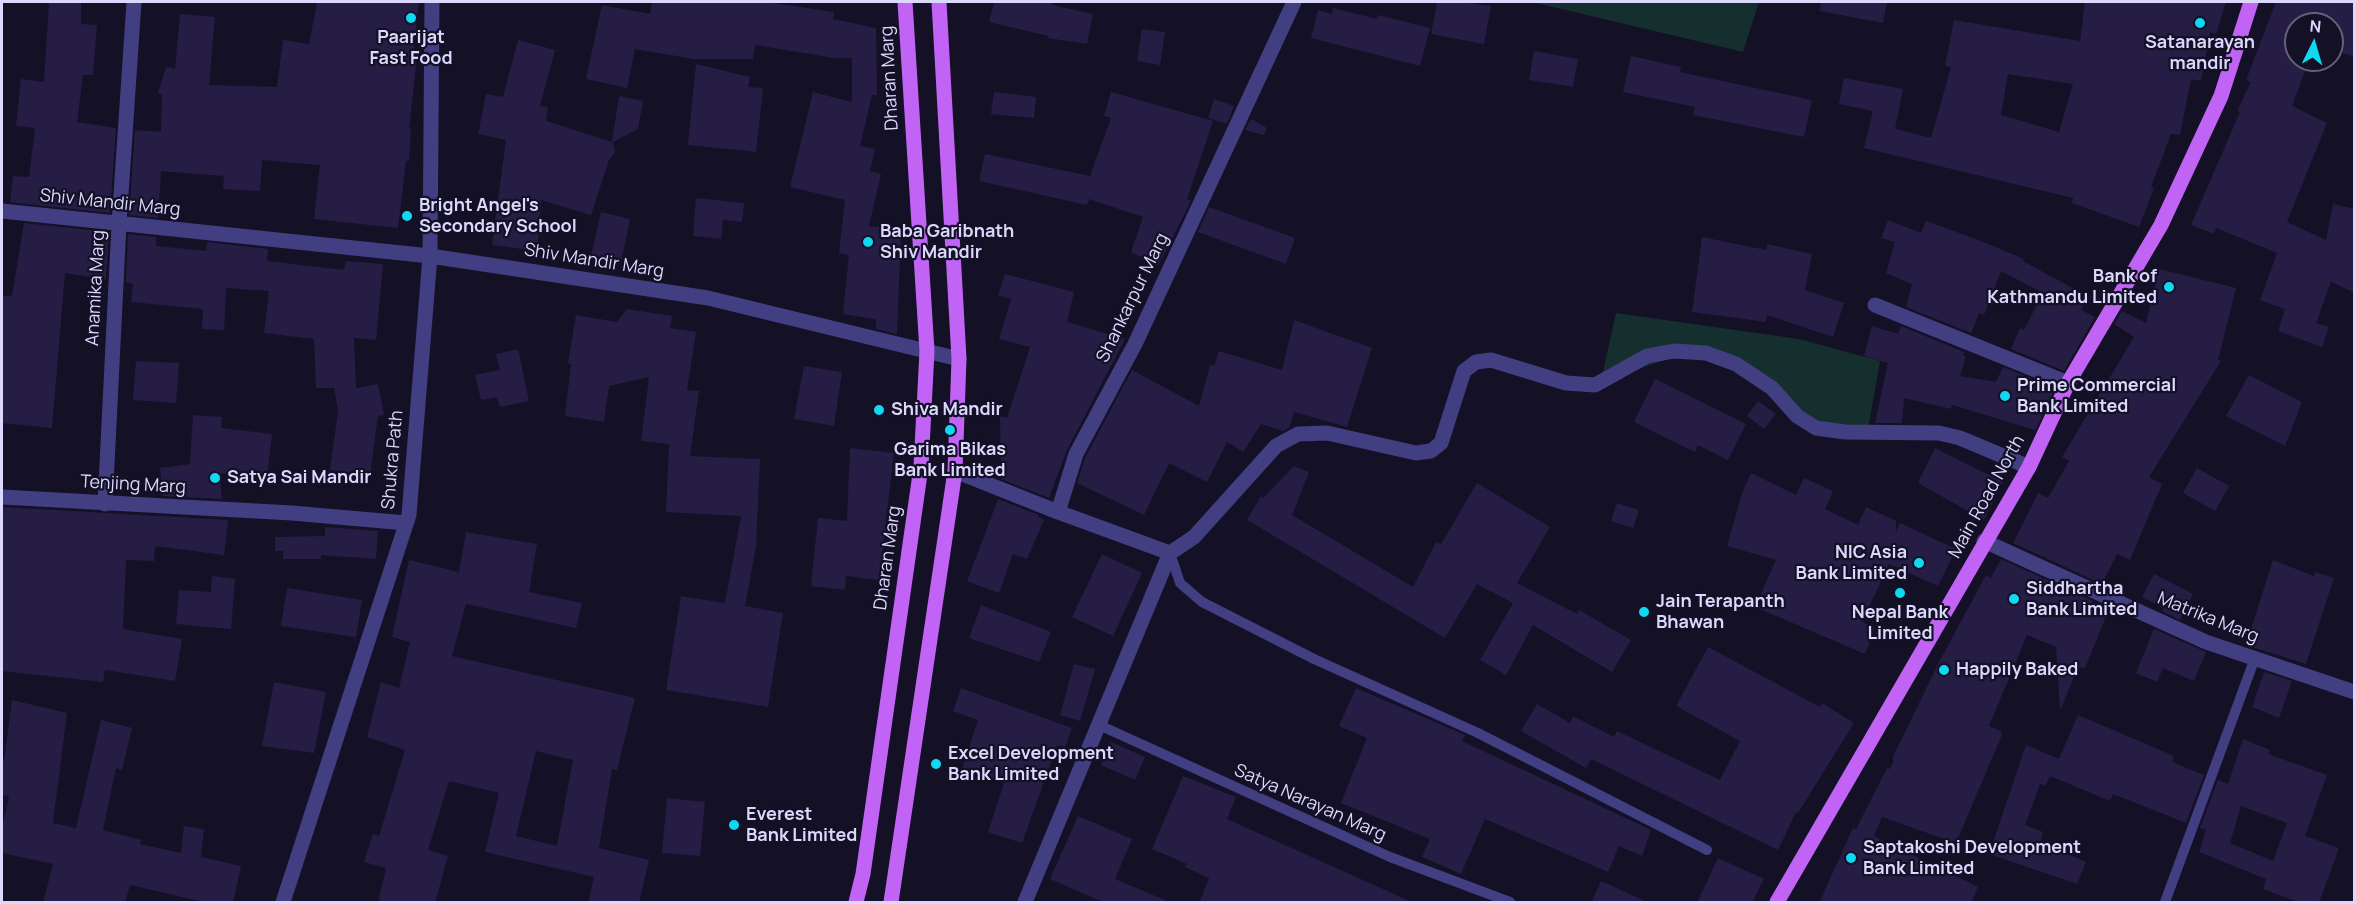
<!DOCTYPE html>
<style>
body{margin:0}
#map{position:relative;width:2356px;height:904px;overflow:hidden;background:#141025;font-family:Manrope,sans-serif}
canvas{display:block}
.frame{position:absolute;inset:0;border:3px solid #dbd7fd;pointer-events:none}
.north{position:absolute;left:2284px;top:12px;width:60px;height:60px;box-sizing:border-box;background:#141025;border:2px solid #64607b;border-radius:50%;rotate:5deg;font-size:16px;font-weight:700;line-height:24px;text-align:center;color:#dbd7fd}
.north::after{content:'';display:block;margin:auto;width:21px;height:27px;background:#0ed9f1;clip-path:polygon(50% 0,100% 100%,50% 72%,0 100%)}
</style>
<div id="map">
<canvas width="2356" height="904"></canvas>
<div class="frame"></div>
<div class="north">N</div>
</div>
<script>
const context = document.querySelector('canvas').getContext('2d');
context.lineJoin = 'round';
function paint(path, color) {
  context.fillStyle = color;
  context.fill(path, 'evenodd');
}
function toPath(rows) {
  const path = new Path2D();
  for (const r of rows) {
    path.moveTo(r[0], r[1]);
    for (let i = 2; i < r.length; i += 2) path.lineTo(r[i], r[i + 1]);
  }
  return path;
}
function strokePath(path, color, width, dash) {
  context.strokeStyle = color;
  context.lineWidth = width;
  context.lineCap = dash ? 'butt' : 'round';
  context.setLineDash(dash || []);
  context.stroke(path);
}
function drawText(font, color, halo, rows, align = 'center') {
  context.font = font + ' Manrope,sans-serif';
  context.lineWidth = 4.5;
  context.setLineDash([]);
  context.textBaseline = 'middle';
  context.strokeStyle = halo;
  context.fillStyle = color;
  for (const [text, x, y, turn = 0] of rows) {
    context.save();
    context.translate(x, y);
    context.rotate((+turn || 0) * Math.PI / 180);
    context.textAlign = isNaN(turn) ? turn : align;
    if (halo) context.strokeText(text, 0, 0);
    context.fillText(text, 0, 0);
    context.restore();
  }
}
const green = toPath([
 [1532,2,1759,2,1743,52],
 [1616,313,1799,339,1880,361,1867,435,1833,432,1729,362,1684,354,1601,381]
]);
const building = toPath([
 [49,2,81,2,81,24,97,25,93,75,83,75,77,122,116,128,110,213,10,202,13,176,29,177,35,128,16,126,21,79,44,82],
 [317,2,419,2,413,56,417,57,409,129,411,129,409,161,406,161,398,228,314,219,320,165,262,160,260,191,223,189,224,176,161,171,158,218,129,215,135,130,161,132,162,94,158,93,166,67,175,69,180,14,215,17,209,85,277,87,283,40,309,44],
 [652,2,766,2,834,12,833,19,876,28,877,95,872,95,860,146,875,149,870,171,881,174,869,226,901,229,897,334,876,329,876,319,843,314,849,255,839,253,845,200,790,187,813,92,852,102,852,58,834,58,755,45,753,59,694,59,635,49,627,88,586,79,602,5,650,14],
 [994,2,1053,2,1052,5,1093,14,1087,44,1048,38,1048,36,989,22],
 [1437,2,1462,2,1491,6,1484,44,1431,34],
 [1821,2,1887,2,1883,23,1820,11],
 [2085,2,2226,2,2216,34,2210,32,2201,81,2191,79,2180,135,2171,134,2151,187,2154,188,2139,227,2072,203,2073,198,1864,148,1873,111,1839,104,1844,78,1903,89,1895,129,1931,138,1951,67,1945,66,1954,20,2080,41],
 [2008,74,2073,84,2059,132,2001,115],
 [2276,2,2355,2,2355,57,2332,49,2332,24,2296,24,2296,60,2309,60,2292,106,2327,123,2287,222,2326,240,2333,204,2355,209,2355,293,2331,282,2316,323,2329,327,2322,347,2278,331,2285,309,2260,300,2277,253,2216,228,2214,234,2191,225,2240,112,2237,111,2251,82,2246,80],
 [1333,8,1377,19,1378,15,1430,28,1420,66,1311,38,1318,10,1332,14],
 [1142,29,1165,32,1160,65,1137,61],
 [518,40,555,50,540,106,548,107,546,121,612,142,619,96,643,101,638,129,613,142,615,153,609,160,591,215,541,200,537,251,492,245,506,140,478,134,486,94,503,97],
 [1534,51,1578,59,1573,87,1529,80],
 [1631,56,1681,67,1680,72,1812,100,1804,137,1693,115,1695,107,1623,92],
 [696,64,750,77,748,87,763,88,756,152,688,145],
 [994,92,1036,97,1034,118,991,114],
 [1111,92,1213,121,1187,199,1191,201,1158,266,1131,252,1143,217,1089,199,1087,205,979,181,985,154,1090,176,1111,118,1104,116],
 [1214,99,1234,106,1227,124,1208,118],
 [1251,119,1267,128,1264,135,1245,130],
 [696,198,744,203,742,222,723,220,721,239,693,236],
 [1209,207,1295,238,1286,264,1198,232],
 [601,212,630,219,621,263,591,255],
 [1888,220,1921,233,1926,221,1976,239,2024,259,2023,261,2089,297,2081,310,2095,317,2064,371,2011,349,2020,328,2024,330,2043,293,2001,271,1984,315,1979,313,1971,333,1906,307,1912,284,1886,273,1895,242,1881,238],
 [24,223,109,232,106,279,65,273,52,428,2,423,2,296,12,296],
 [128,234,156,237,156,246,206,251,207,242,268,249,267,261,344,270,346,261,383,264,376,340,354,338,356,388,378,384,384,415,378,416,370,475,330,470,338,411,334,388,316,388,314,339,264,333,269,291,226,288,224,330,202,329,203,309,131,302,133,284,126,282],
 [1702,237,1766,250,1767,244,1812,254,1805,290,1844,303,1833,337,1767,315,1766,322,1692,312],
 [2159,269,2236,288,2218,360,2221,361,2149,477,2162,484,2130,560,2117,554,2102,584,2013,543,2038,493,2048,498,2069,461,2062,457,2134,337,2114,324,2122,311,2146,323],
 [1005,274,1074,292,1067,322,1125,339,1067,450,1049,498,1001,479,1000,416,1007,418,1030,347,999,339,1011,299,998,295],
 [627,309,672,316,670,328,696,332,687,390,699,391,690,456,760,459,756,546,745,606,783,613,768,707,666,690,681,596,725,603,741,516,666,512,669,444,641,441,649,377,609,386,604,422,565,416,571,364,568,363,576,315,617,322],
 [1294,320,1372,348,1347,427,1294,412,1289,428,1283,431,1261,424,1243,452,1227,442,1207,482,1169,463,1144,515,1077,483,1085,458,1132,370,1199,406,1210,365,1214,366,1219,351,1282,370],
 [1872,326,1898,334,1901,326,1964,352,1963,356,1966,356,1960,376,1996,382,2003,367,2055,388,2037,427,2035,430,1952,405,1951,409,1904,398,1902,423,1875,423,1888,363,1864,356],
 [518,349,529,401,500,407,497,397,481,400,475,375,500,370,496,354],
 [136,361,179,363,176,403,133,400],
 [804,366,842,372,834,426,794,419],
 [2249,375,2302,402,2285,446,2226,416],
 [1655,379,1746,424,1728,460,1698,445,1695,452,1634,422],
 [1758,401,1776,414,1764,429,1747,416],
 [193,415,222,417,221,428,272,434,267,478,219,473,222,499,163,496,160,468,190,464],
 [850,448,894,453,879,580,846,576,845,590,811,586,818,518,847,521],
 [1935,448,2003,482,1984,520,1918,483],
 [1294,466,1309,472,1292,515,1413,587,1436,542,1441,544,1477,483,1550,527,1517,583,1577,614,1579,610,1631,640,1612,672,1533,625,1506,675,1480,660,1513,603,1477,584,1445,638,1247,520,1261,496,1263,498],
 [2197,468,2229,486,2215,511,2183,493],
 [1751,473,1796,495,1804,478,1833,491,1825,509,1858,525,1866,507,1896,521,1896,532,1900,523,1956,549,1938,586,1889,564,1862,622,1875,628,1865,654,1755,607,1776,560,1727,546,1742,493],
 [998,499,1039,515,1038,517,1044,520,1027,559,1013,554,999,593,967,581],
 [1617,503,1639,510,1633,528,1611,521],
 [2,507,228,520,224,555,155,546,154,561,126,560,123,629,182,639,175,681,105,670,103,682,2,671],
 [325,527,378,531,376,559,321,555,321,559,283,559,283,551,275,551,275,537,325,536],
 [466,532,537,544,529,592,582,603,576,628,466,604,452,656,635,698,617,770,612,769,599,848,649,860,639,903,588,903,594,877,485,852,499,793,449,781,428,850,448,856,435,903,378,903,386,868,364,862,373,834,379,836,405,750,367,737,381,682,399,688,410,642,392,637,409,560,459,572],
 [536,751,573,760,557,846,516,836],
 [1102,554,1142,573,1113,636,1072,617],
 [2001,559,2093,601,2092,603,2107,614,2085,668,2078,667,2060,711,2056,647,2027,635,1989,726,2001,731,2002,735,1956,843,1882,817,1874,836,1978,887,1971,903,1819,903,1853,828,1856,829,1887,768,1890,769,1894,760,1892,759,1939,662,1986,575,1991,578],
 [2273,560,2314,576,2315,572,2334,578,2306,664,2246,645],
 [2154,574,2193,594,2180,620,2162,611,2164,608,2142,597],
 [212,576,235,579,231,629,176,624,179,590,211,592],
 [287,588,362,600,356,637,281,626],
 [981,605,1051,632,1039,662,969,638],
 [2154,629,2206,652,2194,681,2163,668,2157,682,2136,673],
 [1708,647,1820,707,1822,703,1854,723,1798,813,1796,812,1778,850,1591,759,1586,768,1521,731,1537,704,1570,723,1573,716,1614,737,1617,731,1720,780,1740,741,1676,706],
 [1074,664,1095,669,1080,721,1060,715],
 [2264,672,2292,681,2279,718,2252,707],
 [274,682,326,692,314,753,262,746],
 [961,688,1072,728,1065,747,1057,745,1022,843,988,832,1004,783,962,768,978,720,953,711],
 [1356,688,1465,735,1462,741,1651,830,1642,856,1619,846,1608,872,1485,819,1461,874,1422,857,1430,839,1341,803,1367,738,1339,726],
 [12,700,67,713,53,823,76,828,101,720,132,728,122,770,116,768,103,830,141,840,140,844,181,853,184,826,204,829,201,857,241,866,233,903,208,903,130,885,125,903,43,903,53,864,2,853,2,828,9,796,2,795,2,760,4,761],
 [2078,715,2174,756,2172,762,2204,775,2186,823,2113,794,2110,801,2050,776,2045,786,2040,784,2025,825,2043,832,2040,842,2086,862,2077,884,1989,854,2026,745,2059,759],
 [2243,739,2270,750,2268,754,2327,775,2305,836,2339,848,2319,903,2301,903,2263,889,2266,879,2199,852,2206,830,2200,828,2218,780,2228,784],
 [2241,806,2287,823,2273,861,2230,843],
 [1111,742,1145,757,1135,780,1101,765],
 [1183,776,1236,797,1227,819,1414,903,1199,903,1209,878,1185,867,1187,864,1152,849],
 [667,798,705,802,700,856,662,853],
 [1078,816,1132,839,1115,879,1172,903,1105,903,1050,879],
 [1718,858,1764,879,1752,903,1697,903],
 [1601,881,1649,903,1591,903]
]);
const lane = toPath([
 [1170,553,1180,583,1202,602,1314,659,1478,733,1707,850],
 [1099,725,1390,857,1510,902],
 [2165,902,2255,658]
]);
const street = toPath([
 [2,211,430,256,708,298,959,359],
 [1875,305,2068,383],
 [955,471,1058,512,1076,454,1135,344,1294,2],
 [2,497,292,513,406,523],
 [105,504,119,224,134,2],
 [1058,512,1170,553],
 [1984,541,2206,642,2354,692],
 [283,902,409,515,430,256,432,2],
 [1025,902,1170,553,1194,537,1276,446,1298,434,1327,433,1416,453,1431,451,1441,443,1464,371,1476,362,1491,360,1566,383,1595,385,1647,356,1674,351,1706,353,1736,364,1772,388,1797,416,1816,428,1845,432,1939,433,1960,438,2029,467]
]);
const primary = toPath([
 [856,902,863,874,921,467,927,351,905,2],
 [891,902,955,471,959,359,939,2],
 [1777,902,2029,467,2068,383,2161,225,2221,96,2251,2]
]);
const markers = [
 [411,18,6,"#0ed9f1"],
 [2200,23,6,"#0ed9f1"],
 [407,216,6,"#0ed9f1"],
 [868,242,6,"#0ed9f1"],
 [2169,287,6,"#0ed9f1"],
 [2005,396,6,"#0ed9f1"],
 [879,410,6,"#0ed9f1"],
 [950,430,6,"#0ed9f1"],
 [215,478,6,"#0ed9f1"],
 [1919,563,6,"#0ed9f1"],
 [1900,593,6,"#0ed9f1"],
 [2014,599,6,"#0ed9f1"],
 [1644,612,6,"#0ed9f1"],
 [1944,670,6,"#0ed9f1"],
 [936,764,6,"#0ed9f1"],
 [734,825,6,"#0ed9f1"],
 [1851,858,6,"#0ed9f1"]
];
const poiNames = [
 ["Paarijat",411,38,"center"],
 ["Fast Food",411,59,"center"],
 ["Satanarayan",2200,43,"center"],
 ["mandir",2200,64,"center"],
 ["Bright Angel's",419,206],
 ["Secondary School",419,227],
 ["Baba Garibnath",880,232],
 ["Shiv Mandir",880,253],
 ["Bank of",2157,277,"right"],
 ["Kathmandu Limited",2157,298,"right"],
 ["Prime Commercial",2017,386],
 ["Bank Limited",2017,407],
 ["Shiva Mandir",891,410],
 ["Garima Bikas",950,450,"center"],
 ["Bank Limited",950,471,"center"],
 ["Satya Sai Mandir",227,478],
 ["NIC Asia",1907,553,"right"],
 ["Bank Limited",1907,574,"right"],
 ["Siddhartha",2026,589],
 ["Bank Limited",2026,610],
 ["Jain Terapanth",1656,602],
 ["Bhawan",1656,623],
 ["Nepal Bank",1900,613,"center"],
 ["Limited",1900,634,"center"],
 ["Happily Baked",1956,670],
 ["Excel Development",948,754],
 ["Bank Limited",948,775],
 ["Everest",746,815],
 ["Bank Limited",746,836],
 ["Saptakoshi Development",1863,848],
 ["Bank Limited",1863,869]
];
const streetNames = [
 ["Dharan Marg",890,78,-93],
 ["Shiv Mandir Marg",110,203,6],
 ["Shiv Mandir Marg",594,261,9],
 ["Anamika Marg",96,288,-87],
 ["Shankarpur Marg",1133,298,-64],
 ["Shukra Path",393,460,-85],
 ["Tenjing Marg",133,485,3],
 ["Main Road North",1987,497,-61],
 ["Dharan Marg",888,558,-82],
 ["Matrika Marg",2208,618,22],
 ["Satya Narayan Marg",1310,803,24]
];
paint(green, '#142f2e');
paint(building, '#261d45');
strokePath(lane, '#413e81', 10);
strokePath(street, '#413e81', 15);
strokePath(primary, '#c164f6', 15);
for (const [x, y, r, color] of markers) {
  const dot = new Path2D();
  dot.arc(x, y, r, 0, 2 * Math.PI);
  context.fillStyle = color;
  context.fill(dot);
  strokePath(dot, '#141025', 2);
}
drawText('bold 18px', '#dbd7fd', '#141025', poiNames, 'left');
drawText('18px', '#dbd7fd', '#141025', streetNames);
</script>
